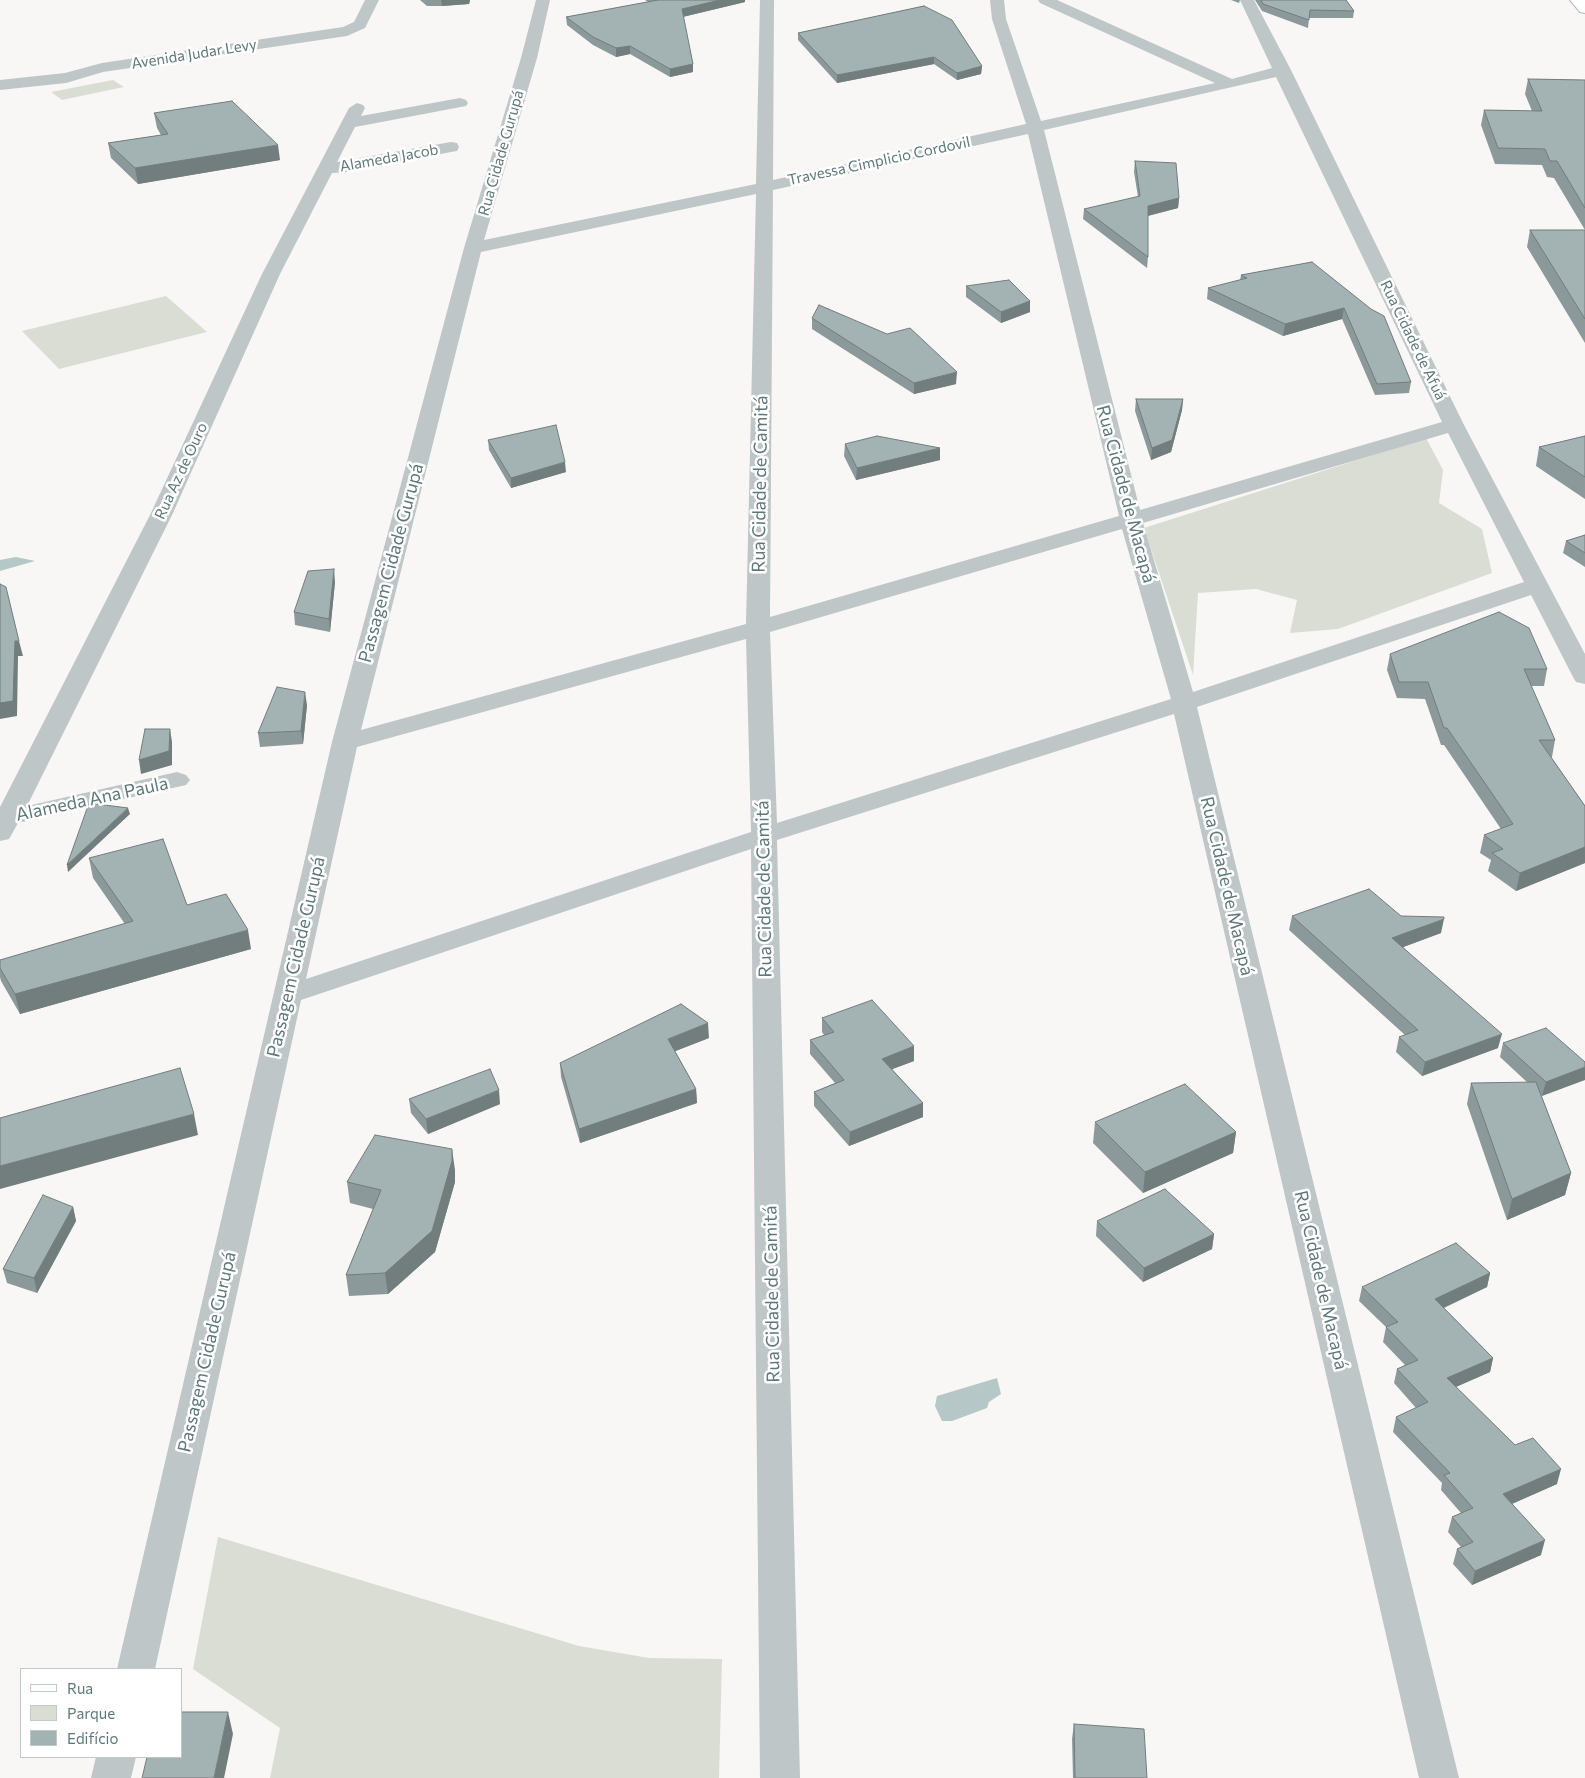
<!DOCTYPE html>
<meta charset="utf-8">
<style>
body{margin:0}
#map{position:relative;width:1585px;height:1778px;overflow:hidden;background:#f8f7f5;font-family:Commissioner,sans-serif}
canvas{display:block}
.legend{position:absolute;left:20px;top:1668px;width:162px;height:90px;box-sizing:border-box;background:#fff;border:1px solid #bfc9ca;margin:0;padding:6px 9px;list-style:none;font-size:15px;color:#5e777a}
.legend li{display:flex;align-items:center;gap:10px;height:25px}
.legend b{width:25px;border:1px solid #bfc9ca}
</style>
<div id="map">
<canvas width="1585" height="1778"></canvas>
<ul class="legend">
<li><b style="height:6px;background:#fff"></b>Rua</li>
<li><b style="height:14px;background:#daddd4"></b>Parque</li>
<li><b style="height:14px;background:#a3b2b3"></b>Edifício</li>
</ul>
</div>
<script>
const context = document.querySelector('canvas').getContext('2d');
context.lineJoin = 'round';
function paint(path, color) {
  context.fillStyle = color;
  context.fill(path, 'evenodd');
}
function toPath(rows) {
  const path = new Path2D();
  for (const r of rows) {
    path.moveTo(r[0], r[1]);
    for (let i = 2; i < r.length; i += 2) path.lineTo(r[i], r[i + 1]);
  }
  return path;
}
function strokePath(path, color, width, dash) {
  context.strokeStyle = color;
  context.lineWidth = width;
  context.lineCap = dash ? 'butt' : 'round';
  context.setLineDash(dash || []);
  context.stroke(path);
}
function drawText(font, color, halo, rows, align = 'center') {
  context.font = font + ' Commissioner,sans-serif';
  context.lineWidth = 5;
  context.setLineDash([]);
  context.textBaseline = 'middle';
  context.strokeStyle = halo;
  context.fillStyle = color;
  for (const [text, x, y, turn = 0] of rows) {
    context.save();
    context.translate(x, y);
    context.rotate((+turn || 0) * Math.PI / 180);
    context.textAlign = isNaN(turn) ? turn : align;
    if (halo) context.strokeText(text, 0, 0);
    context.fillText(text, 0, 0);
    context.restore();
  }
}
const green = toPath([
 [113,80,124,87,62,100,51,92],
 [166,296,207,332,59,369,22,331],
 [1426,438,1443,470,1439,503,1482,529,1492,573,1338,629,1290,633,1297,600,1256,589,1198,593,1193,675,1144,528],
 [218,1537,579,1646,649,1658,722,1659,719,1778,270,1778,280,1728,193,1669]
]);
const water = toPath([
 [16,557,35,561,0,571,0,560],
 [997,1378,1001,1394,989,1402,987,1408,952,1421,942,1421,935,1406,937,1396]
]);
const minor = toPath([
 [365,0,379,0,365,28,347,36,103,72,66,83,0,90,0,80,65,73,102,63,343,27,354,22,365,0],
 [536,0,550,0,537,58,484,240,756,184,760,0,774,0,773,180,1026,124,992,19,990,0,1004,0,1006,19,1041,121,1215,83,1040,3,1038,0,1057,0,1232,79,1272,68,1240,0,1254,0,1291,70,1464,425,1585,654,1585,684,1576,682,1573,677,1531,595,1197,707,1459,1778,1419,1778,1174,714,777,840,800,1778,760,1778,751,849,301,1000,155,1669,117,1669,332,742,464,248,521,58,536,0],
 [1276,77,1442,422,1140,510,1044,130,1276,77],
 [1028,134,1119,516,770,617,773,190,1028,134],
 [756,194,746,624,361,730,481,252,756,194],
 [1448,433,1524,582,1193,692,1143,523,1448,433],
 [1122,529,1171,699,777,823,770,632,1122,529],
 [746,639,751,832,306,979,357,747,746,639],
 [460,98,466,100,468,103,466,106,355,127,337,162,451,142,457,143,459,147,457,151,451,152,349,172,332,173,280,274,172,515,27,806,177,772,186,775,190,780,186,785,18,823,9,839,0,841,0,807,150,515,262,274,349,108,357,103,363,105,365,108,361,116,460,98],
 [96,1757,136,1757,131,1778,91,1778,96,1757]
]);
const secondary = toPath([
 [1570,0,1585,0,1585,13,1580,12,1570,0]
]);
const wall = toPath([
 [420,0,470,0,469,4,442,6,427,6],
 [645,0,745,0,745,2,683,17,693,72,670,77,630,54,616,57,593,45,567,25,566,17,648,2],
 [1231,0,1240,0,1239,3],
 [1255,0,1346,0,1354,11,1353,18,1309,18,1308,28,1262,11],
 [924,6,982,66,981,74,957,80,934,64,837,83,798,40,798,33],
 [1528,79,1585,80,1585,343,1527,247,1530,230,1585,230,1554,178,1547,177,1542,165,1495,164,1481,125,1484,110,1532,111,1525,94],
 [154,113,280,160,138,184,111,158,108,143,161,135,157,128],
 [1135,161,1179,198,1178,208,1148,216,1148,257,1147,268,1083,219,1084,209,1138,197,1134,172],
 [1312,262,1411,382,1409,393,1375,395,1342,319,1283,336,1207,299,1208,288,1240,280,1241,275],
 [966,286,1030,301,1030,312,1001,323,966,297],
 [812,318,956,384,914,394,812,329],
 [1136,399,1183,399,1182,410,1171,452,1151,460,1135,411],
 [1585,436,1585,499,1536,466,1539,447],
 [488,440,566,472,511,488,489,450],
 [845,444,940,448,940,460,856,480,844,456],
 [1585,535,1585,567,1563,553,1566,541],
 [335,582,330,632,295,625,294,612],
 [1390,654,1547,669,1544,686,1531,686,1555,740,1552,757,1551,757,1585,806,1585,863,1516,891,1488,871,1491,860,1480,853,1484,835,1501,829,1444,745,1441,745,1425,699,1397,698,1387,670],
 [307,705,303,744,260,747,258,733],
 [89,858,187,905,251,949,20,1014,1,981,0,977,0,960,125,924,93,878],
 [1292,916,1401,916,1441,933,1403,947,1498,1048,1422,1076,1396,1052,1399,1037,1405,1035,1289,930],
 [822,1018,914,1061,892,1069,923,1103,923,1117,849,1146,814,1106,814,1092,835,1083,810,1054,810,1040,824,1035,822,1032],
 [709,1038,675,1051,696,1089,697,1103,580,1143,561,1077,560,1063],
 [1503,1043,1585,1062,1542,1096,1541,1095,1571,1173,1565,1195,1507,1220,1467,1104,1471,1083,1528,1083,1500,1057],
 [409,1099,500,1104,428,1134,411,1113],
 [1095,1122,1236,1132,1233,1153,1143,1193,1093,1143],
 [455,1170,455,1182,435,1252,388,1294,349,1296,346,1275,373,1209,350,1203,347,1182],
 [73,1207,76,1221,37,1293,7,1283,3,1269],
 [1097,1221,1214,1234,1212,1249,1143,1282,1096,1236],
 [1490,1273,1487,1287,1444,1308,1493,1358,1490,1372,1456,1387,1515,1445,1557,1484,1512,1504,1541,1555,1472,1585,1453,1564,1457,1549,1461,1547,1448,1532,1452,1517,1461,1513,1441,1490,1442,1483,1393,1432,1396,1417,1416,1408,1394,1383,1397,1369,1405,1365,1383,1342,1386,1327,1359,1301,1362,1287],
 [1074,1724,1147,1778,1073,1778,1072,1739]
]);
const shadedWall = toPath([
 [441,0,470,0,469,4,442,6],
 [720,0,745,0,745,2,682,17,682,9],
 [630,46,630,54,616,57,616,48],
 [934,57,934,64,837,83,837,75],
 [693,64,693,72,670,77,670,69],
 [982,66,981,74,957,80,957,73],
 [278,145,280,160,138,184,135,168],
 [1179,198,1178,208,1147,216,1148,206],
 [1030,301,1030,312,1001,323,1001,312],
 [1344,308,1342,319,1283,336,1285,324],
 [957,372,956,384,914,394,914,383],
 [1183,399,1182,410,1171,452,1151,460,1152,448],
 [940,448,940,460,856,480,857,468],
 [565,462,566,472,511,488,511,478],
 [334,569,335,582,330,632,329,619],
 [15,641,19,641,23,656,18,656,17,716,0,719,0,703],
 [305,692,307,705,303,744,301,731],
 [170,729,172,742,172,765,141,774,139,760],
 [128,808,130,814,68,872,67,865],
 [1585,847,1585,863,1516,891,1520,873],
 [1444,919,1441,933,1390,952,1392,938],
 [248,930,251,949,20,1014,15,994],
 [708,1023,709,1038,668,1054,668,1039],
 [1502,1034,1498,1048,1422,1076,1425,1062],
 [914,1046,914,1061,882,1073,882,1059],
 [1585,1067,1585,1080,1542,1096,1546,1082],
 [696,1089,697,1103,580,1143,579,1129],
 [499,1090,500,1104,428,1134,426,1119],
 [923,1103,923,1117,849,1146,850,1132],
 [194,1114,198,1135,0,1189,0,1166],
 [1236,1132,1233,1153,1143,1193,1145,1172],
 [452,1149,455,1170,455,1182,435,1252,388,1294,385,1273],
 [1571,1173,1565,1195,1507,1220,1512,1199],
 [73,1207,76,1221,37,1293,34,1278],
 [1214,1234,1212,1249,1143,1282,1144,1268],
 [1490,1273,1487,1287,1432,1313,1435,1299],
 [1493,1358,1490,1372,1444,1392,1447,1378],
 [1561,1469,1557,1484,1500,1509,1503,1494],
 [1545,1540,1541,1555,1472,1585,1475,1571],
 [228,1712,233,1734,224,1778,214,1778]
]);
const building = toPath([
 [658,0,720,0,682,9,693,64,670,69,630,46,616,48,593,37,566,17,658,0],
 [1261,0,1346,0,1354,11,1310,10,1309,20,1263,4,1261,0],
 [924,6,952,20,982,66,957,73,934,57,837,75,798,33,924,6],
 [1528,79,1585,80,1585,208,1557,161,1550,161,1545,149,1498,148,1484,110,1542,111,1528,79],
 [232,101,278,145,135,168,108,143,168,134,154,113,232,101],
 [1135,161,1176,163,1179,198,1148,206,1148,257,1084,209,1140,196,1135,161],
 [1530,230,1585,230,1585,319,1530,230],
 [1312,262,1371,309,1384,316,1411,382,1377,384,1344,308,1285,324,1208,288,1247,278,1241,275,1312,262],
 [1009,280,1030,301,1001,312,966,286,1009,280],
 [819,305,887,334,910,328,957,372,914,383,812,318,819,305],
 [1136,399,1183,399,1172,440,1152,448,1136,399],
 [556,425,565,462,511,478,488,440,556,425],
 [877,436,940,448,857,468,845,444,877,436],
 [1585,436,1585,477,1539,447,1585,436],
 [1585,535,1585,553,1566,541,1585,535],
 [334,569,329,619,294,612,308,571,334,569],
 [0,584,6,587,19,641,15,641,13,701,0,703,0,584],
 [1499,612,1529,628,1547,669,1524,669,1555,740,1539,740,1585,806,1585,847,1520,873,1492,853,1503,849,1484,835,1513,824,1447,728,1444,728,1428,682,1399,682,1390,654,1499,612],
 [277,687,305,692,301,731,258,733,277,687],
 [145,729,170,729,169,751,139,760,145,729],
 [89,803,128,808,67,865,89,803],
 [163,839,187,905,226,894,248,930,15,994,0,968,0,960,133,921,89,858,163,839],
 [1369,889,1401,916,1444,917,1444,919,1392,938,1502,1034,1425,1062,1399,1037,1418,1030,1292,916,1369,889],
 [872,1000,914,1046,882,1059,923,1103,850,1132,814,1092,844,1080,810,1040,834,1032,822,1018,872,1000],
 [681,1004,708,1023,668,1039,696,1089,579,1129,560,1063,681,1004],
 [1546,1028,1585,1062,1585,1067,1546,1082,1503,1043,1546,1028],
 [180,1068,194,1114,0,1166,0,1118,180,1068],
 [490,1069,499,1090,426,1119,409,1099,490,1069],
 [1536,1082,1571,1173,1512,1199,1471,1083,1536,1082],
 [1185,1084,1236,1132,1145,1172,1095,1122,1185,1084],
 [375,1135,452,1149,452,1161,432,1231,385,1273,346,1275,381,1190,347,1182,375,1135],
 [1165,1189,1214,1234,1144,1268,1097,1221,1165,1189],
 [43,1195,73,1207,34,1278,3,1269,43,1195],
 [1456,1243,1490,1273,1435,1299,1493,1358,1447,1378,1515,1445,1533,1438,1561,1469,1503,1494,1545,1540,1475,1571,1457,1549,1473,1542,1452,1517,1473,1508,1444,1475,1450,1473,1396,1417,1428,1402,1397,1369,1418,1360,1386,1327,1398,1322,1362,1287,1456,1243],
 [181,1712,228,1712,214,1778,142,1778,147,1757,181,1757,181,1712],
 [1074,1724,1144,1729,1147,1778,1075,1778,1074,1724]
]);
const farStreetnames = [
 ["Avenida Judar Levy",194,54,-9],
 ["Rua Cidade Gurupá",501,153,-74],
 ["Alameda Jacob",389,158,-10],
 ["Travessa Cimplicio Cordovil",879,161,-12],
 ["Rua Cidade de Afuá",1413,340,64],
 ["Rua Az de Ouro",181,471,-65]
];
const streetNames = [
 ["Rua Cidade de Camitá",760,484,-89],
 ["Rua Cidade de Macapá",1126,494,75],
 ["Passagem Cidade Gurupá",391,563,-75],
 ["Alameda Ana Paula",92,799,-12],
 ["Rua Cidade de Macapá",1227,886,77],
 ["Rua Cidade de Camitá",764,889,-91],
 ["Passagem Cidade Gurupá",296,957,-77],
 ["Rua Cidade de Macapá",1321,1280,77],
 ["Rua Cidade de Camitá",772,1294,-91],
 ["Passagem Cidade Gurupá",207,1352,-77]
];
paint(green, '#daddd4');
paint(water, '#b6c7c7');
strokePath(secondary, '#b1babc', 2);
paint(minor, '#bec6c7');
paint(secondary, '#fff');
paint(wall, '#8c999a');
paint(shadedWall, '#727d7d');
paint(building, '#a3b2b3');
strokePath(building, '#727d7d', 1);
drawText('15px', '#5e777a', '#fff', farStreetnames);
drawText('18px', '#5e777a', '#fff', streetNames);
</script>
